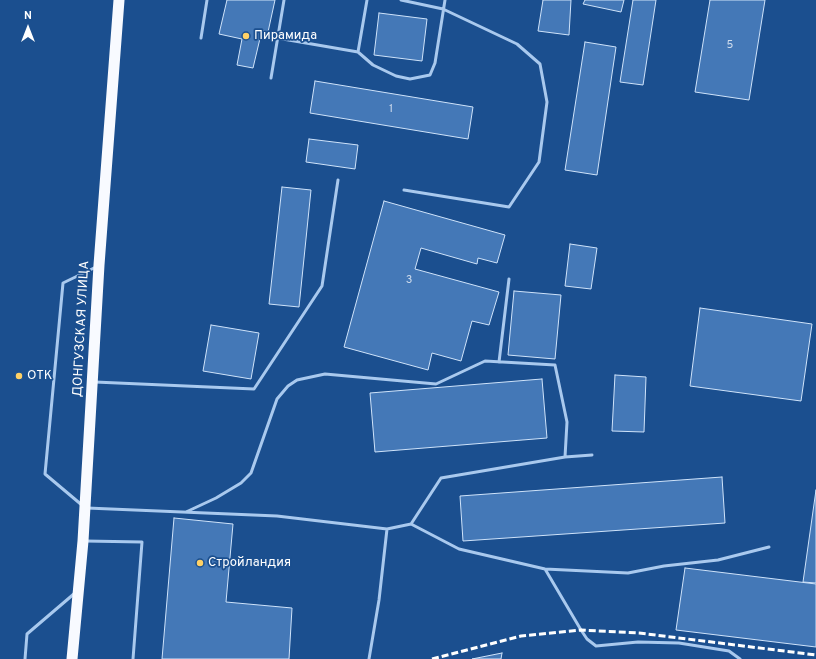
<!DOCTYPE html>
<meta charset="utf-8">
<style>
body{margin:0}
#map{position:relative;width:816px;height:659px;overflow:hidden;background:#1b4f8f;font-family:Overpass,sans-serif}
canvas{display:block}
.north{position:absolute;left:8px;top:8px;width:40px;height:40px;-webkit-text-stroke:3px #1b4f8f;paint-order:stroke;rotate:0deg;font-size:11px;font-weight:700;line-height:16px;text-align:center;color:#fff}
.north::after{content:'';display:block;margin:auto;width:14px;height:18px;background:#fff;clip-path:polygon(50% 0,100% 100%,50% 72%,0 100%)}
</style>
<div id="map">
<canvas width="816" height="659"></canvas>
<div class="north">N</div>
</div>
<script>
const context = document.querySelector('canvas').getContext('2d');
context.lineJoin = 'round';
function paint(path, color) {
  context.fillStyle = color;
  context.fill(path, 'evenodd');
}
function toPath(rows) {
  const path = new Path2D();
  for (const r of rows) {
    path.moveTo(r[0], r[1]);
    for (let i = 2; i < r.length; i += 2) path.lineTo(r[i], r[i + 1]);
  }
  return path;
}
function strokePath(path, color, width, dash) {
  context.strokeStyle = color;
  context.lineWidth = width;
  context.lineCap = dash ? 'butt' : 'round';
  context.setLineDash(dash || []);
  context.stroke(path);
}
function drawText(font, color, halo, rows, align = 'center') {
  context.font = font + ' Overpass,sans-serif';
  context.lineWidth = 3.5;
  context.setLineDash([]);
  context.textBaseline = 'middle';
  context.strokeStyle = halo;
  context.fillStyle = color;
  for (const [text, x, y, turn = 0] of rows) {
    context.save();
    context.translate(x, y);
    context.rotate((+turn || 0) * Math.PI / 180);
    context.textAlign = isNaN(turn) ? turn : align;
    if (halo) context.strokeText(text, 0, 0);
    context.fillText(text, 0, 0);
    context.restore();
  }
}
const building = toPath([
 [227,0,275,0,268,32,262,30,253,68,237,65,242,39,219,34,227,0],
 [543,0,571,0,569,35,538,31,543,0],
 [585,0,624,0,621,12,583,4,585,0],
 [633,0,656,0,643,85,620,82,633,0],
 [710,0,765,0,749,100,695,92,710,0],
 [379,13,427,19,422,61,374,55,379,13],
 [585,42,616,47,597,175,565,170,585,42],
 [315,81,473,107,468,139,310,113,315,81],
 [309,139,358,145,355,169,306,162,309,139],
 [282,187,311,190,299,307,269,304,282,187],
 [384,201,505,235,497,263,478,258,477,264,421,248,415,269,499,292,489,325,472,321,461,361,432,353,428,370,344,347,384,201],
 [570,244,597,248,591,289,565,286,570,244],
 [514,291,561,295,555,359,508,355,514,291],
 [700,308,812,324,801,401,690,386,700,308],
 [211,325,259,333,251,379,203,371,211,325],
 [615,375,646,377,644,432,612,431,615,375],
 [542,379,547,438,375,452,370,393,542,379],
 [722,477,725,523,463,541,460,496,722,477],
 [816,490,816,583,803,582,816,490],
 [174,518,233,524,226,602,292,608,289,659,162,659,174,518],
 [685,568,816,584,816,647,676,630,685,568],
 [502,653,501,659,472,659,502,653]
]);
const service = toPath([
 [401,0,443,9,517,44,540,64,547,102,539,162,509,207,404,190],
 [201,38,207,0],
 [277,38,358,52,367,0],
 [358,52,373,65,396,76,410,79,430,75,435,63,445,0],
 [271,78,284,0],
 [499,362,509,279],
 [95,382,254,389,322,286,338,180],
 [83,506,45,474,63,283,96,267],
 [87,508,277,516,387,529,411,524,441,478,565,457,592,455],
 [186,512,216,498,241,483,251,473,277,399,288,386,297,380,325,374,436,384,485,361,555,365,567,422,565,457],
 [411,524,459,549,545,569,628,573,664,566,718,560,769,547],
 [85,541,142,542,133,659],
 [545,569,581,630,587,639,596,646,638,642,679,643,729,651,740,659],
 [25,659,27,634,75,593],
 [369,659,379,600,387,529]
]);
const trunk = toPath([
 [72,659,83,541,99,265,119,0]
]);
const rail = toPath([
 [432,659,521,636,581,630,639,633,816,655]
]);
const markers = [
 [246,36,4,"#ffd166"],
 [19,376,4,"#ffd166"],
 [200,563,4,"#ffd166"]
];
const numberNames = [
 ["5",730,46],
 ["1",391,110],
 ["3",409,281]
];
const poiNames = [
 ["Пирамида",254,36],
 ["ОТК",27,376],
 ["Стройландия",208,563]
];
const streetNames = [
 ["ДОНГУЗСКАЯ УЛИЦА",82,329,-87]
];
paint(building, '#4478b7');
strokePath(building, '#cfe3fa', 1);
strokePath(service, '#a9c9ee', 3);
strokePath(trunk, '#f8faff', 11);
strokePath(rail, '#fff', 3, [7, 3]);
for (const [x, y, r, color] of markers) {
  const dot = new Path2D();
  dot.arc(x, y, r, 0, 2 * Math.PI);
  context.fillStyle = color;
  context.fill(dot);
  strokePath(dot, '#1b4f8f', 1.5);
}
drawText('11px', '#d0dded', null, numberNames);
drawText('13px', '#fff', '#1b4f8f', poiNames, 'left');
drawText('13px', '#fff', '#1b4f8f', streetNames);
</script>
